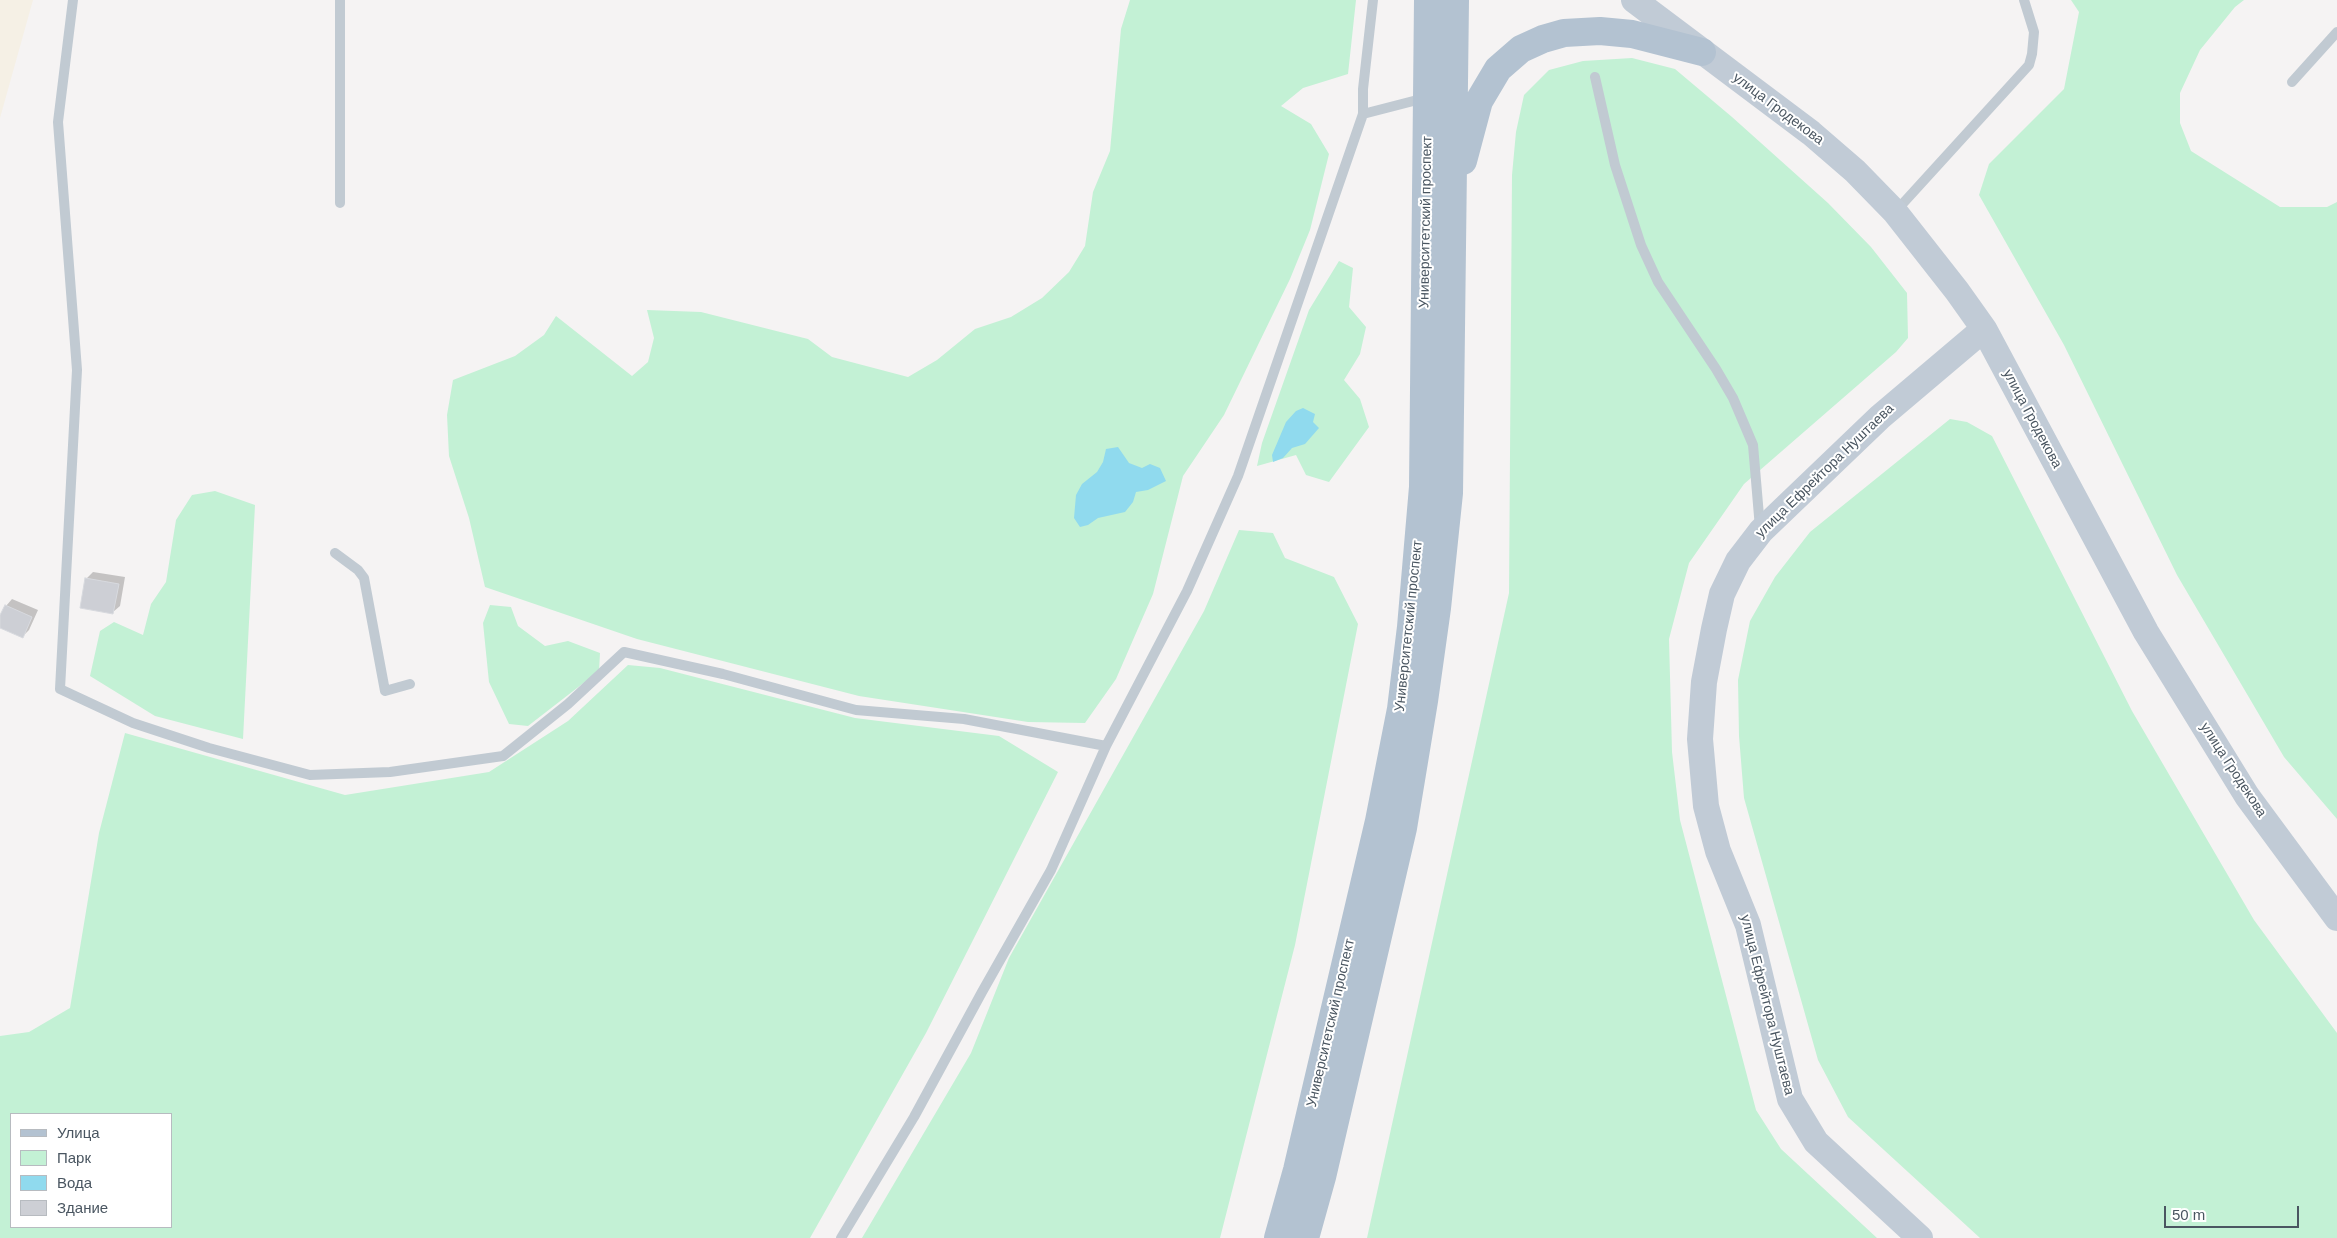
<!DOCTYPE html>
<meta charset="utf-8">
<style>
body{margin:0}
#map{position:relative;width:2337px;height:1238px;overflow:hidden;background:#f5f3f3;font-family:Arial,sans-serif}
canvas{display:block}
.legend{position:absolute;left:10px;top:1113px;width:162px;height:115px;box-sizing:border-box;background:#fff;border:1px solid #b7bbc0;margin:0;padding:6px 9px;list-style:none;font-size:15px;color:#4a5661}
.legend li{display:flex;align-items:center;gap:10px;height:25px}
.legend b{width:25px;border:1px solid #b7bbc0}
.scale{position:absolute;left:2164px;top:1206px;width:135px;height:22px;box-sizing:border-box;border:2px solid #4a5661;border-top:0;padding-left:6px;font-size:15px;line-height:18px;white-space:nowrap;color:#4a5661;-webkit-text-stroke:4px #fff;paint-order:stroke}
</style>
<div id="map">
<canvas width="2337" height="1238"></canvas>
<ul class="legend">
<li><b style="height:6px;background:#b3c2d1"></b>Улица</li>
<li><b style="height:14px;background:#c3f1d5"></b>Парк</li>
<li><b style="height:14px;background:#90daee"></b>Вода</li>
<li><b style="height:14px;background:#cdcfd5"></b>Здание</li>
</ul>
<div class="scale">50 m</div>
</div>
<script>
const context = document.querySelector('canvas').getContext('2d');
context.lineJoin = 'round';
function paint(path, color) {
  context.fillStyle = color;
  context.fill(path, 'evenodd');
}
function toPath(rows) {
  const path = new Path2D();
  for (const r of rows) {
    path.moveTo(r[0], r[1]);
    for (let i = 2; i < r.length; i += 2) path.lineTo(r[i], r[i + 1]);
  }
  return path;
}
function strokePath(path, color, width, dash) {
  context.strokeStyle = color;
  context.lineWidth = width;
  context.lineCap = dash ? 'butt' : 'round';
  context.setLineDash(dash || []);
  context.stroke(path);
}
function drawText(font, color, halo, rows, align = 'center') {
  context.font = font + ' Arial,sans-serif';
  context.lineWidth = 4;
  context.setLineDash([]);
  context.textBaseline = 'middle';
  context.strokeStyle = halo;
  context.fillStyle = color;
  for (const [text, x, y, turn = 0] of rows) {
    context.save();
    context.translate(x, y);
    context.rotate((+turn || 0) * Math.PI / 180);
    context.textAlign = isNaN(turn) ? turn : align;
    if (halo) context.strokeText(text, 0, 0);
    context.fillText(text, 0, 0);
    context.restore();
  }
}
const green = toPath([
 [1130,0,1356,0,1348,74,1303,88,1281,106,1311,124,1329,154,1310,230,1290,279,1224,415,1183,476,1153,594,1116,679,1085,723,1028,722,859,696,637,639,485,587,469,518,449,456,447,415,453,380,515,356,544,335,556,316,632,376,648,362,654,338,647,310,701,312,808,339,832,357,908,377,937,360,975,329,1011,317,1042,298,1069,272,1085,246,1093,192,1110,151,1121,29],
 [2071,0,2244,0,2235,7,2200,50,2180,93,2180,123,2191,151,2280,207,2327,207,2337,202,2337,819,2284,757,2177,575,2064,345,1979,195,1989,164,2064,89,2079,12],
 [1632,58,1675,69,1732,117,1828,203,1871,247,1907,293,1908,338,1896,352,1744,484,1689,563,1669,639,1672,752,1680,820,1756,1110,1781,1149,1877,1238,1367,1238,1509,593,1512,175,1516,132,1524,95,1549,70,1583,61],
 [1339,261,1353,268,1349,307,1366,327,1360,354,1344,380,1360,399,1369,427,1329,482,1306,475,1296,455,1257,466,1262,443,1309,310],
 [1950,419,1967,422,1992,436,2132,711,2254,920,2337,1033,2337,1238,1980,1238,1848,1117,1818,1060,1744,798,1739,736,1738,680,1750,621,1775,577,1810,532],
 [215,491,255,505,243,739,155,716,90,676,100,631,114,622,143,635,151,604,166,582,176,520,192,495],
 [1239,530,1273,533,1285,558,1334,577,1358,624,1295,945,1220,1238,862,1238,971,1053,1009,958,1204,611],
 [490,605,511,607,518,626,545,646,568,641,600,653,599,671,528,726,509,724,489,682,483,623],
 [628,665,660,668,855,718,999,736,1058,772,926,1033,810,1238,0,1238,0,1036,29,1032,70,1008,99,833,125,733,345,795,489,772,568,721],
 [11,1114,171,1114,171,1227,11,1227]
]);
const sand = toPath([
 [0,0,33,0,0,118]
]);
const water = toPath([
 [1303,408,1315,414,1313,422,1319,428,1305,444,1292,448,1283,458,1273,462,1272,455,1286,422,1296,411],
 [1118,447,1129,463,1142,468,1150,464,1160,468,1166,481,1148,490,1136,492,1133,502,1125,512,1098,518,1088,525,1080,527,1074,518,1076,495,1082,484,1097,472,1103,462,1106,449]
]);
const shadow = toPath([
 [93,572,125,577,120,606,113,612,86,579],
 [12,599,38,610,29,630,22,637,0,627,0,619,6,606]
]);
const building = toPath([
 [85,578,119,584,113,614,80,608,85,578],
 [5,605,32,617,23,638,0,628,0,615,5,605]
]);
const service = toPath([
 [73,0,58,122,77,370,60,689,133,723,209,748,310,775,390,772,503,756,568,704,624,652,723,674,856,710,964,719,1106,746],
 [1595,77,1615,165,1641,245,1658,282,1716,369,1733,398,1753,445,1760,528],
 [2292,82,2337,32],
 [1363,114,1425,98],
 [340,203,340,0],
 [1896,211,2029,65,2032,54,2034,32,2024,0],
 [335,553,358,570,364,578,385,691,410,684],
 [841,1238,914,1117,982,992,1051,870,1106,746,1187,591,1238,476,1363,114,1363,89,1373,0]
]);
const secondary = toPath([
 [1634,0,1811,133,1855,171,1895,212,1957,291,1984,329,2146,632,2247,796,2337,918],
 [1920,1238,1816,1142,1790,1099,1748,925,1718,851,1706,806,1700,739,1704,682,1714,629,1722,594,1738,561,1761,531,1880,417,1984,329]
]);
const primary = toPath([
 [1463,161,1479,101,1498,69,1521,49,1543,39,1564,33,1600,31,1632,34,1702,52],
 [1278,1238,1297,1170,1379,821,1401,709,1411,627,1423,487,1428,0],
 [1305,1238,1322,1177,1403,828,1424,701,1437,608,1449,493,1455,0]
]);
const streetNames = [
 ["улица Гродекова",1778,109,37],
 ["Университетский проспект",1426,222,-89],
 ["улица Гродекова",2032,419,62],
 ["улица Ефрейтора Нуштаева",1825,471,-44],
 ["Университетский проспект",1409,626,-84],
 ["улица Гродекова",2233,770,57],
 ["улица Ефрейтора Нуштаева",1767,1005,76],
 ["Университетский проспект",1331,1023,-77]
];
paint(green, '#c3f1d5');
paint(sand, '#f5f0e5');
paint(water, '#90daee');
paint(shadow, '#0003');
paint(building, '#cdcfd5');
strokePath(building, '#d7d9de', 1);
strokePath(service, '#c1cad2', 10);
strokePath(secondary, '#c1cbd6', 26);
strokePath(primary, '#b3c2d1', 28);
drawText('14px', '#4a5661', '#fff', streetNames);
</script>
